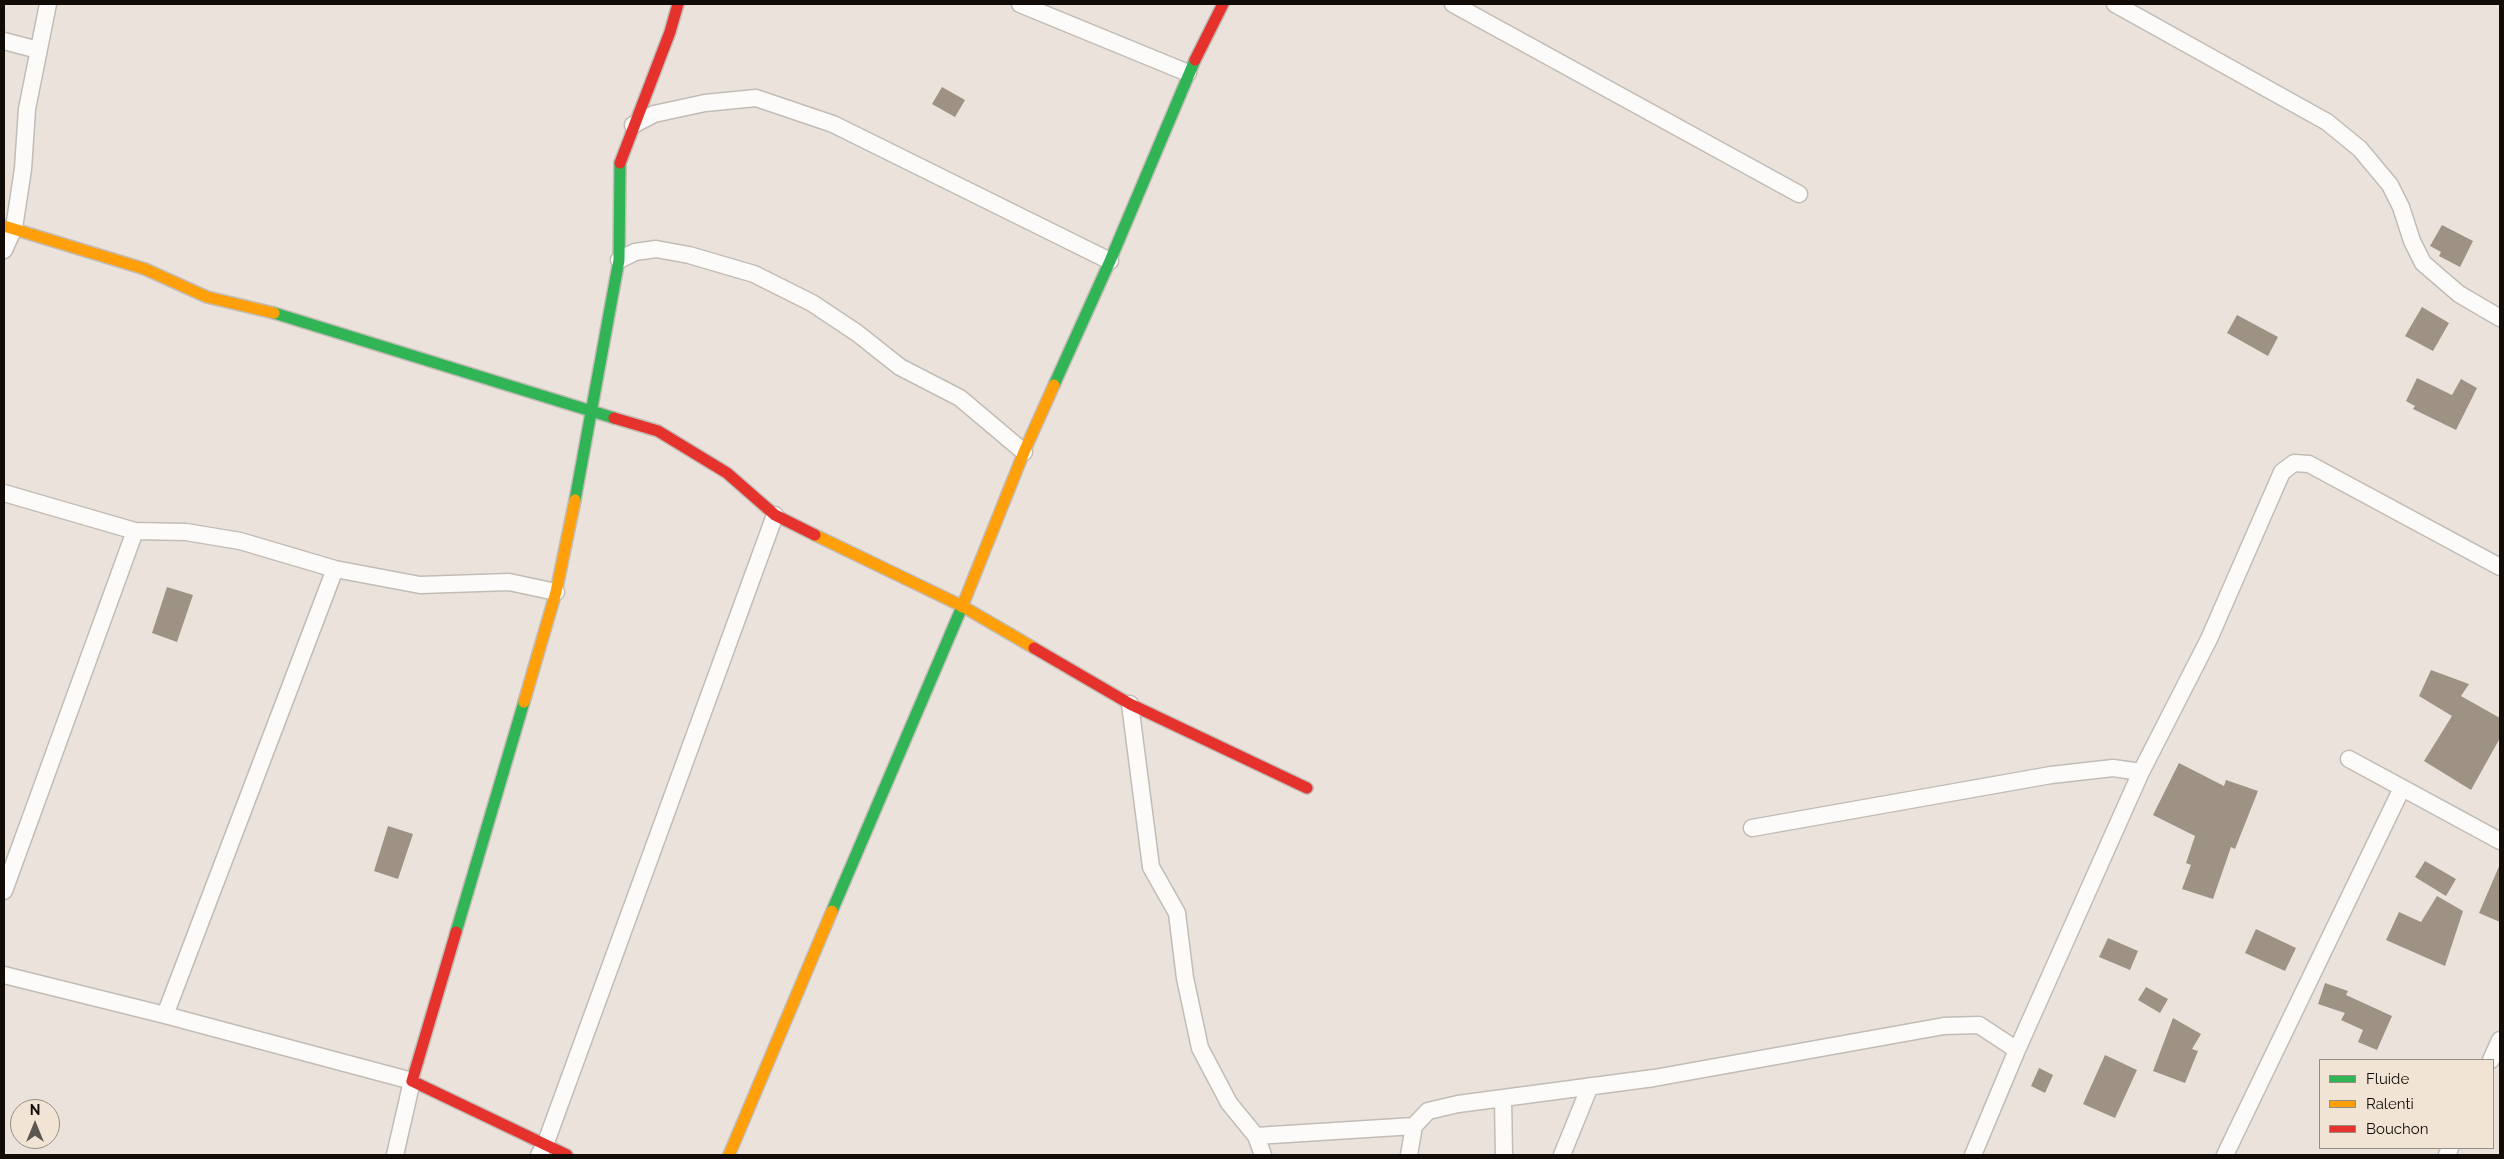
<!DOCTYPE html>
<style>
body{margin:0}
#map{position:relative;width:2504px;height:1159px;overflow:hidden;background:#ebe3db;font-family:Raleway,sans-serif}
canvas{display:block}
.frame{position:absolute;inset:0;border:5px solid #110c07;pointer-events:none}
.legend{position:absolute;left:2319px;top:1059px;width:175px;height:90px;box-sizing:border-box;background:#f1e4d5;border:1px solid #978e83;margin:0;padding:6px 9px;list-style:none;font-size:15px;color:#110c07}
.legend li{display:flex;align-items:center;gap:10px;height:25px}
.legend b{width:25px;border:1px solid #978e83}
.north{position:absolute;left:10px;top:1099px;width:50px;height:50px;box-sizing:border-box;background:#f1e4d5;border:1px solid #978e83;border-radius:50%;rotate:0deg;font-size:14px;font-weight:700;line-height:20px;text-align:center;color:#110c07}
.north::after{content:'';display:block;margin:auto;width:18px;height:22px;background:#5d5751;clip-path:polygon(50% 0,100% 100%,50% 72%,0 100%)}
</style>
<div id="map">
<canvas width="2504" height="1159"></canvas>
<div class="frame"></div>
<ul class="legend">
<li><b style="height:6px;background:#30b455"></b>Fluide</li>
<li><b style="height:6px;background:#ff9f0a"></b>Ralenti</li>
<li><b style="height:6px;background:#e5322d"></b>Bouchon</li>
</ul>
<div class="north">N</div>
</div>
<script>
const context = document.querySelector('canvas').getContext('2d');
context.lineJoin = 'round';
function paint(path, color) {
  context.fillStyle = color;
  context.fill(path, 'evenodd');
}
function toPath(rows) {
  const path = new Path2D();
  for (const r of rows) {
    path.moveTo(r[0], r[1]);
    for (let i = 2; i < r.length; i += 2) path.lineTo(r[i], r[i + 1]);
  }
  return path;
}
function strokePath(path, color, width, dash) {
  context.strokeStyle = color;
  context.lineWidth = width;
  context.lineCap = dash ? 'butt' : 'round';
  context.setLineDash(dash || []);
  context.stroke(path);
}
const building = toPath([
 [942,87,965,100,955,117,932,104],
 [2442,225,2473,241,2460,267,2439,256,2441,252,2430,246],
 [2422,307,2449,323,2433,351,2405,336],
 [2237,315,2278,337,2268,356,2227,333],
 [2417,378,2452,395,2461,379,2477,388,2456,430,2413,409,2415,406,2406,401],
 [167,587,193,595,177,642,152,633],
 [2431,670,2469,684,2461,696,2500,718,2500,738,2471,790,2424,761,2452,716,2419,696],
 [2179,763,2224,786,2226,780,2258,791,2235,849,2231,847,2213,899,2182,889,2191,865,2186,863,2195,836,2153,815],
 [388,826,413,834,398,879,374,871],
 [2425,861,2456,879,2446,896,2415,877],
 [2500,864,2500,922,2479,913],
 [2437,896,2463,911,2445,966,2386,940,2399,912,2421,922],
 [2256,929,2296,948,2285,971,2245,953],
 [2108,938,2138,951,2130,970,2099,957],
 [2325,983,2348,991,2346,995,2392,1016,2377,1050,2358,1042,2363,1030,2341,1020,2345,1013,2318,1004],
 [2146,987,2168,999,2160,1013,2138,1000],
 [2173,1018,2201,1034,2192,1049,2198,1051,2185,1083,2153,1071],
 [2105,1055,2137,1070,2115,1118,2083,1104],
 [2039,1068,2053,1075,2045,1093,2031,1086]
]);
const street = toPath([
 [1020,4,1188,73],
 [1453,4,1799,194],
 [2115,4,2327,122,2360,149,2390,185,2401,207,2412,241,2423,263,2459,294,2500,318],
 [4,41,38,50],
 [633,125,654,114,705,103,756,98,833,124,1110,261],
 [4,250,14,228,23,169,27,109,48,4],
 [619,260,635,252,656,249,689,255,754,274,812,303,857,333,900,367,960,398,1024,452],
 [4,493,135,531,186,532,240,541,335,569,420,585,509,582,556,592],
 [1130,704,1151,867,1177,913,1185,978,1200,1048,1229,1103,1256,1136,1263,1155],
 [2349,759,2500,841],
 [1752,828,2051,775,2113,768,2141,772],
 [4,891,135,531],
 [4,975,165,1015,412,1081,395,1155],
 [165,1015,335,569],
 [2491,1060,2500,1040],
 [1503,1099,1504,1155],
 [1256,1136,1414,1126],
 [539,1155,545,1145,775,515],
 [1409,1155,1414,1126,1428,1111,1458,1104,1654,1078,1944,1026,1979,1025,2017,1050],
 [1562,1155,1590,1086],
 [1973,1155,2017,1050,2141,772,2209,639,2282,472,2294,463,2309,464,2500,567],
 [2225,1155,2402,788],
 [2447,1155,2450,1148]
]);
const fast = toPath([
 [274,313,614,418],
 [1054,385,1110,261,1195,60],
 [575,500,619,260,620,163],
 [832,911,962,607],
 [456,932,524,702]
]);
const slow = toPath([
 [4,226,145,269,207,297,274,313],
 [815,535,962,606,1034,648],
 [962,607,1024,452,1054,385],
 [524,702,556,592,575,500],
 [729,1155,832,911]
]);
const jam = toPath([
 [1195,60,1223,4],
 [620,163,670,32,678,4],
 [614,418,658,431,727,473,775,515,815,535],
 [1034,648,1130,704,1307,788],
 [456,932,412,1081,567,1155]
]);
paint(building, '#9d9283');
strokePath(street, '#c2bcb6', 19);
strokePath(fast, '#c2bcb6', 14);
strokePath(slow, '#c2bcb6', 14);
strokePath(jam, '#c2bcb6', 14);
strokePath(street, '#fcfbfa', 16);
strokePath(fast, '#30b455', 11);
strokePath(slow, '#ff9f0a', 11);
strokePath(jam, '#e5322d', 11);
</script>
